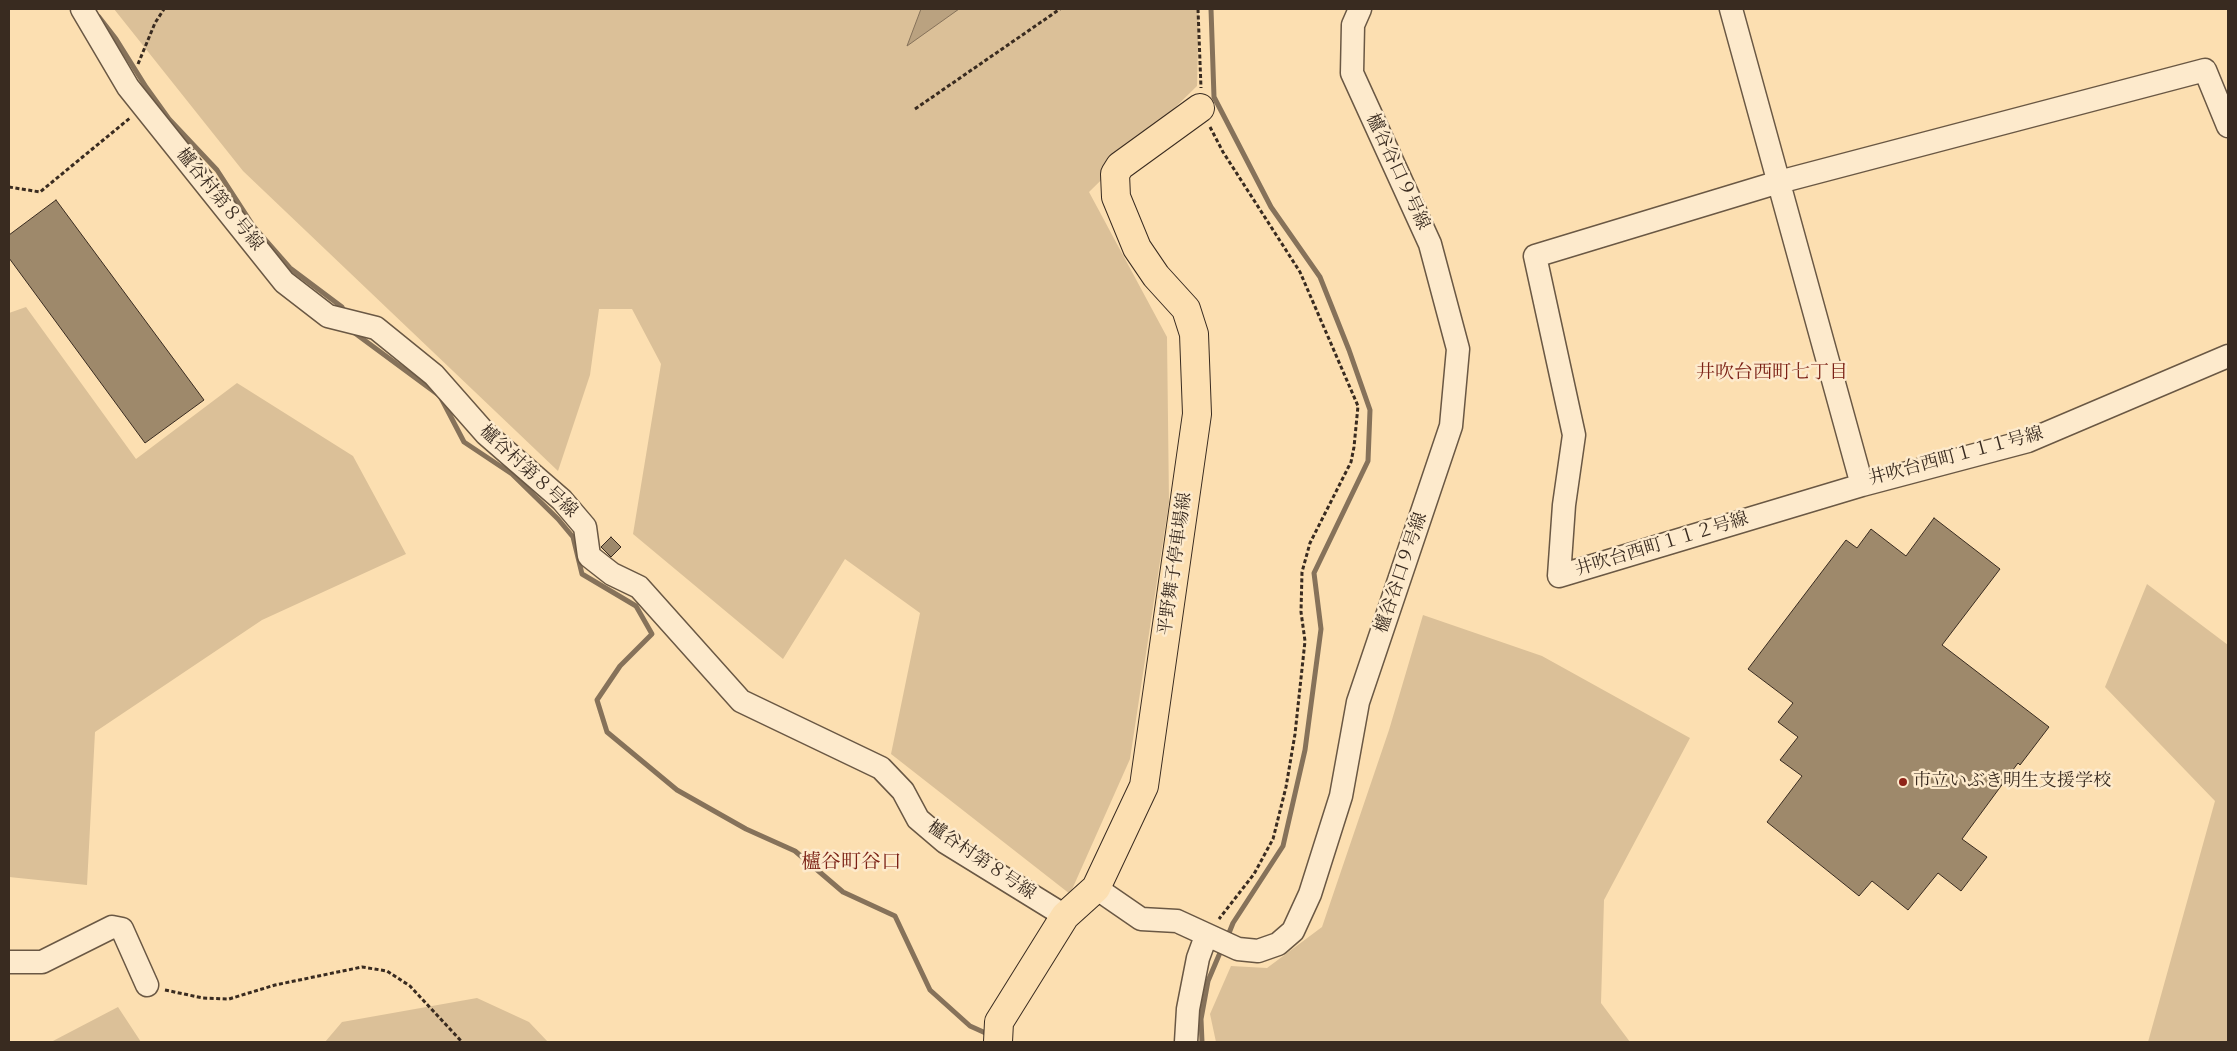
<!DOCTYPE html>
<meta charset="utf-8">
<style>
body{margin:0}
#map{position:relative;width:2237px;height:1051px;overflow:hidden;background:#fcdfb1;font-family:Cardo,serif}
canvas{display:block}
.frame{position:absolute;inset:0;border:10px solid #392b20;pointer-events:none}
</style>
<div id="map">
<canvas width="2237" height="1051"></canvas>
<div class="frame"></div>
</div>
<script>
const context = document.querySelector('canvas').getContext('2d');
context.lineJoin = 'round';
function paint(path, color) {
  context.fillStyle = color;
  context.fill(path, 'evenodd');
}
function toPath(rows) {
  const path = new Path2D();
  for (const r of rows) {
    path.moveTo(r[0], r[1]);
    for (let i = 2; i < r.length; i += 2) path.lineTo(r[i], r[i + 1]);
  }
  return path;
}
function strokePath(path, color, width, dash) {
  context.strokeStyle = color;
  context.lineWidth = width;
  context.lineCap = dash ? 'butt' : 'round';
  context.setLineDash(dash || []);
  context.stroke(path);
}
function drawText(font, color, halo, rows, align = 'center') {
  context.font = font + ' Cardo,"Noto Serif JP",serif';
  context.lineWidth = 5;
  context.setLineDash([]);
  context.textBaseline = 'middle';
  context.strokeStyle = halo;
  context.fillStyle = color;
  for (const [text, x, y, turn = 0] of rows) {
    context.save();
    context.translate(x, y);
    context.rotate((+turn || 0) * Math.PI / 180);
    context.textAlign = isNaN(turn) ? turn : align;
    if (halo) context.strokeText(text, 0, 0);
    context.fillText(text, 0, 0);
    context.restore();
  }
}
const green = toPath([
 [114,9,1199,9,1197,86,1089,192,1167,337,1169,502,1130,759,1070,894,891,754,920,613,845,559,783,659,633,534,661,364,632,309,599,309,590,375,558,471,243,171],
 [26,307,136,459,237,383,353,456,406,554,262,620,95,732,87,885,9,877,9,313],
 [2147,584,2228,645,2228,1042,2148,1042,2215,801,2105,687],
 [1423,615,1542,656,1690,738,1604,900,1601,1003,1630,1042,1216,1042,1210,1014,1231,966,1267,968,1322,927,1389,730],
 [477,998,529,1022,548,1042,325,1042,342,1022],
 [118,1007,141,1042,51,1042]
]);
const water = toPath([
 [921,9,959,9,907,46,921,9]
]);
const stream = toPath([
 [1211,9,1214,97,1271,207,1320,277,1349,350,1370,410,1368,461,1314,573,1321,629,1305,750,1283,846,1233,923,1227,938],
 [99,17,116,39,146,87,169,119,217,170,254,227,290,268,342,307,345,314],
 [352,331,440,396,464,442,512,474,558,519,573,537,582,574,636,606,652,634,620,666,597,700,607,732,677,790,746,829,795,851,843,892,895,916,930,990,970,1026,990,1035],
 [1202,1042,1201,1019,1208,981,1222,948]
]);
const building = toPath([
 [56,200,204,400,145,443,9,258,9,235,56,200],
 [1934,518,2000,569,1942,645,2049,727,2020,765,2018,763,1962,839,1987,857,1961,891,1938,873,1908,910,1872,881,1859,896,1767,822,1802,776,1780,760,1798,737,1778,722,1793,703,1748,669,1846,540,1857,548,1871,529,1906,556,1934,518],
 [611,537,621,547,611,557,601,547,611,537]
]);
const path = toPath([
 [1198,9,1201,88],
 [138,64,155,23,164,9],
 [915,109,1060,9],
 [1210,127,1223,152,1300,272,1358,406,1354,447,1351,462,1310,543,1302,572,1301,612,1305,641,1295,734,1286,787,1273,839,1254,874,1219,919],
 [9,187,40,192,130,118],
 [165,990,203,998,229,999,275,985,362,967,387,971,410,986,462,1042]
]);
const minor = toPath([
 [82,9,128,87,284,282,328,316,376,328,434,375,486,434,562,500,585,527,589,556,612,574,639,587,741,701,881,768,903,791,918,819,945,842,1065,916],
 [1731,9,1862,485],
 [2228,126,2205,70,1779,182,1535,256,1574,435,1564,505,1559,576,1862,485,2028,441,2228,356],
 [1096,888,1141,919,1177,921,1238,949,1258,951,1278,944,1293,931,1310,894,1341,796,1358,702,1451,426,1458,349,1430,244,1352,73,1353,25,1360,9],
 [9,962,42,962,112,927,122,929,147,985],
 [1186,1042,1188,1009,1198,958,1206,936]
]);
const major = toPath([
 [998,1042,999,1022,1065,916,1096,888,1144,786,1197,414,1194,334,1186,309,1156,276,1137,248,1116,197,1115,174,1120,166,1200,108]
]);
const markers = [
 [1903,782,5,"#8f2418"]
];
const streetNames = [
 ["櫨谷谷口９号線",1397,172,65],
 ["櫨谷村第８号線",219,200,51],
 ["井吹台西町１１１号線",1956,457,-15],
 ["櫨谷村第８号線",528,472,43],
 ["井吹台西町１１２号線",1662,545,-17],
 ["平野舞子停車場線",1176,564,-82],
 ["櫨谷谷口９号線",1402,573,-71],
 ["櫨谷村第８号線",981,861,34]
];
const poiNames = [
 ["市立いぶき明生支援学校",1913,782]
];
const neighbourhoodNames = [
 ["井吹台西町七丁目",1772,374]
];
const quarterNames = [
 ["櫨谷町谷口",851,863]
];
paint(green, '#dbc098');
paint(water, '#baa280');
strokePath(water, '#86725a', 1);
strokePath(stream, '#86725a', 5);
paint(building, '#9e896b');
strokePath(building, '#392b20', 1);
strokePath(minor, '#6a5844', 25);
strokePath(major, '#392b20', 30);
strokePath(path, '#392b20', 3, [4, 2.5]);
strokePath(minor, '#fdeacc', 22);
strokePath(major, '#fcdfb1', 28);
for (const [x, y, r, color] of markers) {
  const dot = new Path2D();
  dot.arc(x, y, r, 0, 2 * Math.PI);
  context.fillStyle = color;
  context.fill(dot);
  strokePath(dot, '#fdeacc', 2);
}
drawText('18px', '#392b20', '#fdeacc', streetNames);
drawText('18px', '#392b20', '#fdeacc', poiNames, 'left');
drawText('19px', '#7a1f14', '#fdeacc', neighbourhoodNames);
drawText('20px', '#7a1f14', '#fdeacc', quarterNames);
</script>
